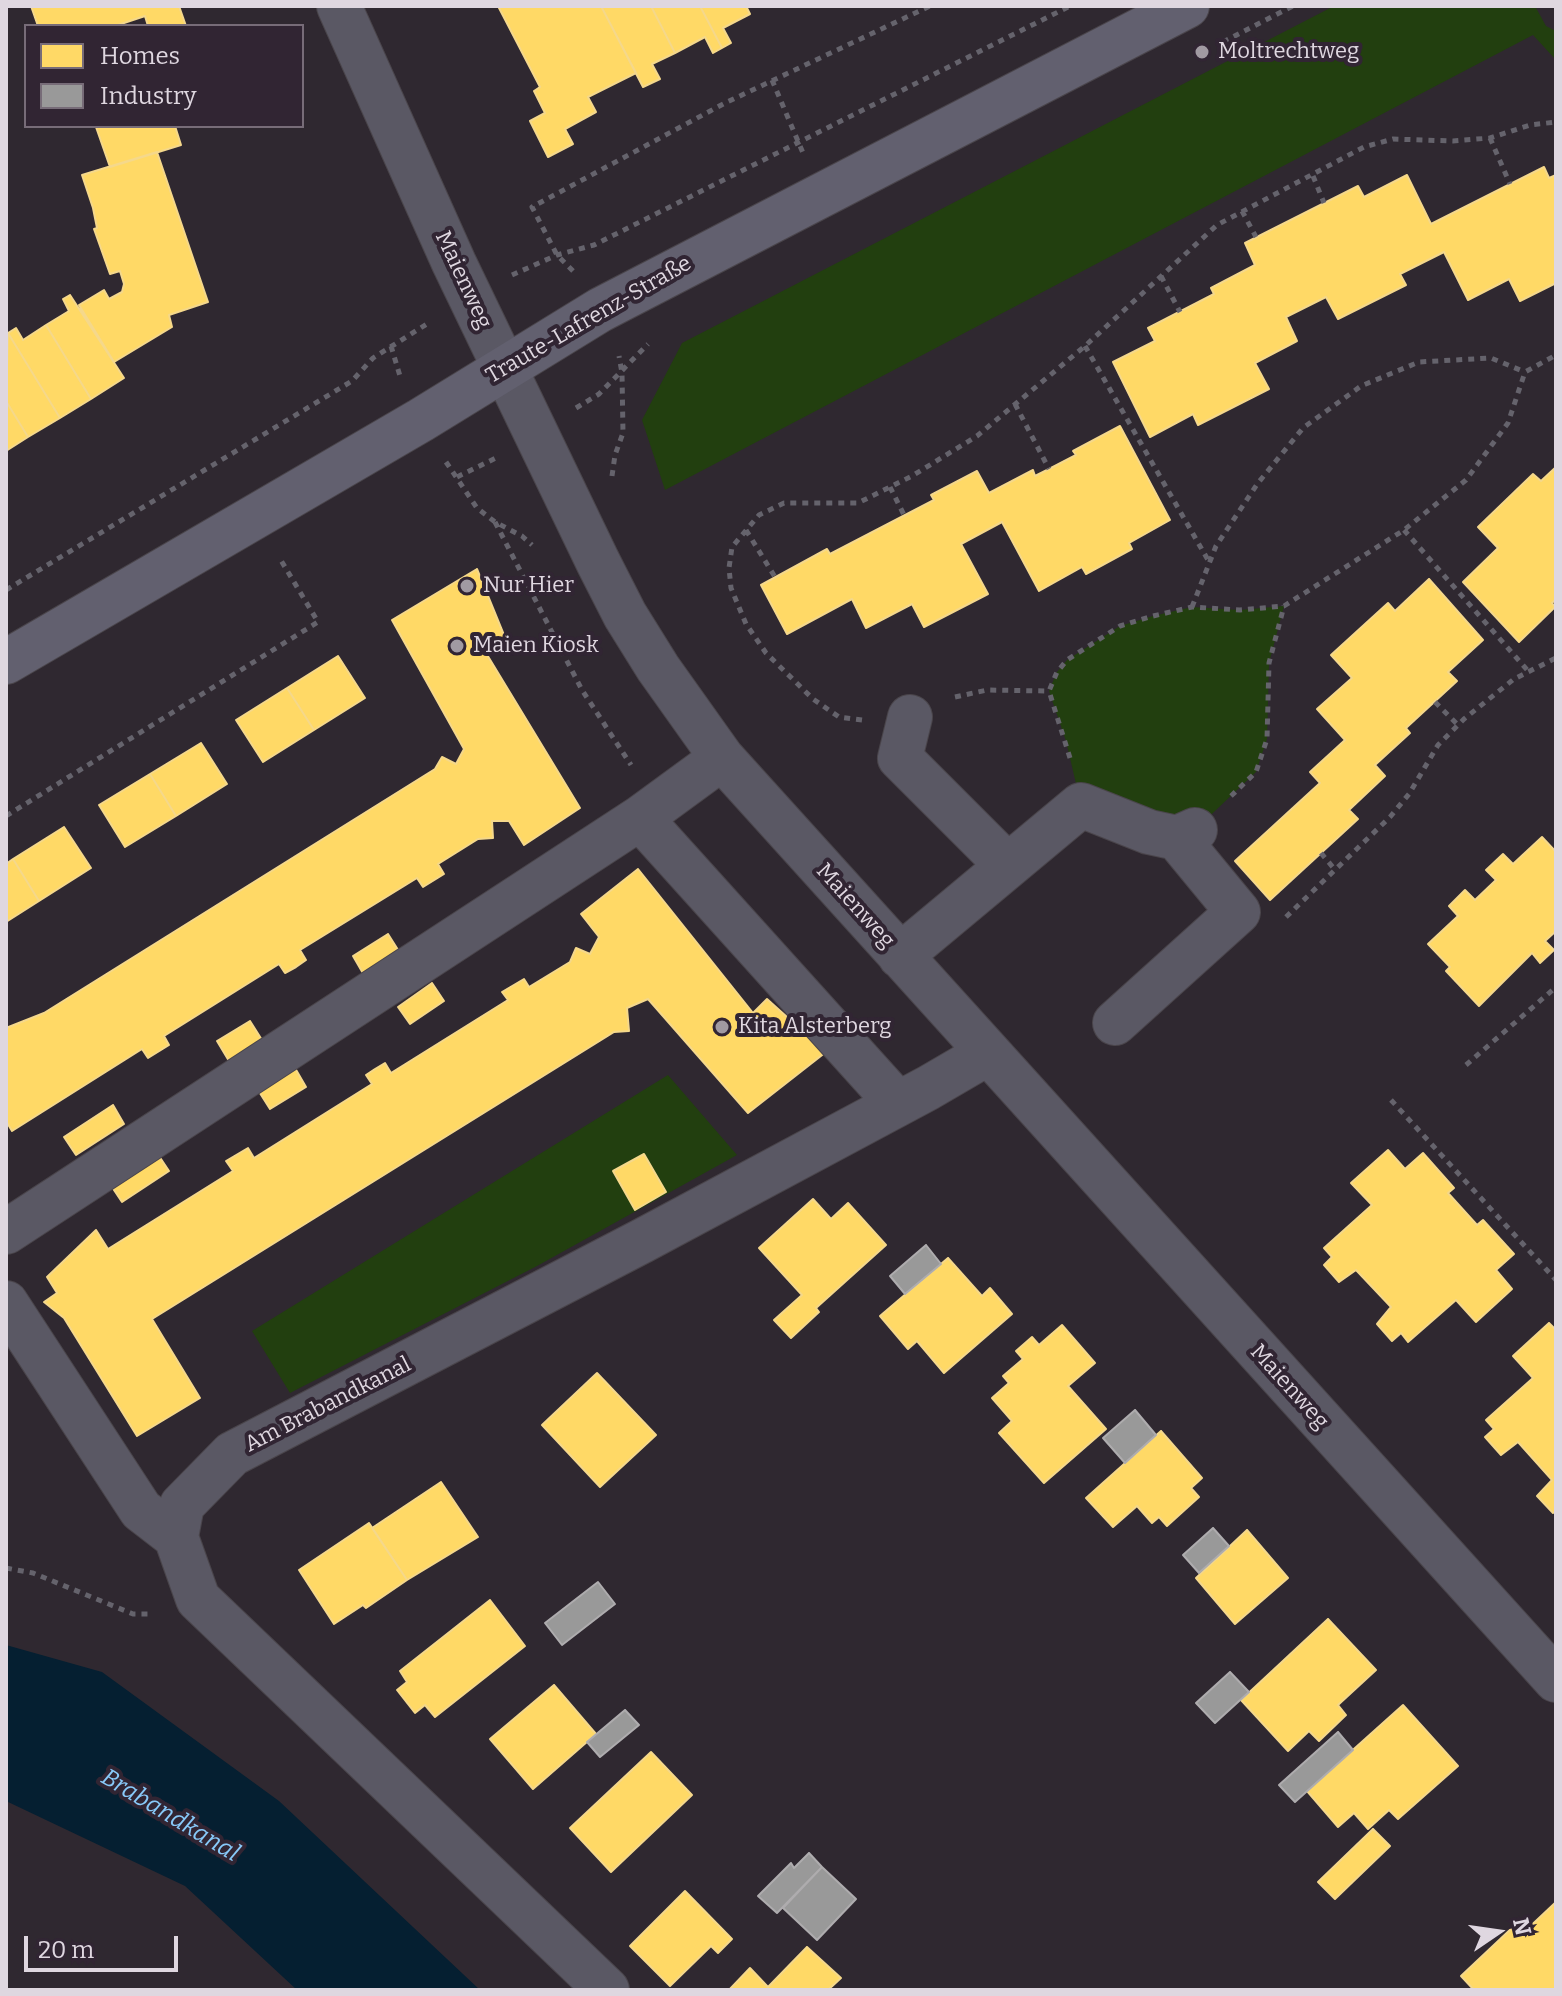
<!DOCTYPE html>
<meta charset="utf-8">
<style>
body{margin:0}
#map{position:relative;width:1562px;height:1996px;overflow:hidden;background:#2f2830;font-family:Bitter,serif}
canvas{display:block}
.frame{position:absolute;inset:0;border:8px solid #dfd7e0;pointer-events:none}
.legend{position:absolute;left:24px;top:24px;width:280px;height:104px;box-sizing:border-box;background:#312533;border:2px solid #776c78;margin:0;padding:10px 14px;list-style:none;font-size:24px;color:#dfd7e0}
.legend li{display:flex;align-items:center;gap:16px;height:40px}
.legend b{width:40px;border:2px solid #776c78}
.north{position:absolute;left:1458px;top:1892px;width:80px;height:80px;-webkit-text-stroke:6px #312533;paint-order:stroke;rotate:77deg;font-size:22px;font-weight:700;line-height:32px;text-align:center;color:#dfd7e0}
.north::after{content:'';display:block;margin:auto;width:28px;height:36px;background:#dfd7e0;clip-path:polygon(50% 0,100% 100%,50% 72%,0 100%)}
.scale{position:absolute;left:24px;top:1936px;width:154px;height:36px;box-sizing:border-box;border:4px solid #dfd7e0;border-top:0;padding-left:10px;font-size:24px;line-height:28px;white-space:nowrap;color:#dfd7e0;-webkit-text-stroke:6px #312533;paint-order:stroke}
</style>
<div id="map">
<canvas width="1562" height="1996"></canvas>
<div class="frame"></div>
<ul class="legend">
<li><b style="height:22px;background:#ffd966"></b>Homes</li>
<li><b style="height:22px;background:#999"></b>Industry</li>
</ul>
<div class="north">N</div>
<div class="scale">20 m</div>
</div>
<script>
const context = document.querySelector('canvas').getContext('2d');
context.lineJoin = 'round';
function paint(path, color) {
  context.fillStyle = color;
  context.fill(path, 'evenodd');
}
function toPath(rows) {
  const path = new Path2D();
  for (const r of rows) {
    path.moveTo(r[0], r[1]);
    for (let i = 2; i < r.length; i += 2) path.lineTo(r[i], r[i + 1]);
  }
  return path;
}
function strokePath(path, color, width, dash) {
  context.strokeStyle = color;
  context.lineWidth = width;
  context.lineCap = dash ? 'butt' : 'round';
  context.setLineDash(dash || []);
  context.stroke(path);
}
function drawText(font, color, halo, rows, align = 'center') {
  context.font = font + ' Bitter,serif';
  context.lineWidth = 8;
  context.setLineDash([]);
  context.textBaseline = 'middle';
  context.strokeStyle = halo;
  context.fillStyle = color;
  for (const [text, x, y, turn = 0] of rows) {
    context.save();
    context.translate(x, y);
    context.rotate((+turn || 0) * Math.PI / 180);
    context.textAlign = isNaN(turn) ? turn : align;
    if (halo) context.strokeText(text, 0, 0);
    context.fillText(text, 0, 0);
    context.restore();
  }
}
const green = toPath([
 [1334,6,1535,6,1546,26,1556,31,1556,60,1533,35,665,490,642,420,682,343],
 [1284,606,1269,663,1267,739,1256,772,1195,830,1081,805,1066,741,1049,691,1057,672,1067,660,1120,626,1153,616,1192,607,1240,610],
 [668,1075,737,1155,537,1266,290,1393,252,1331]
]);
const water = toPath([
 [6,1645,102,1672,279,1801,480,1990,297,1990,185,1886,6,1801]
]);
const homes = toPath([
 [31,6,179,6,186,26,148,26,145,16,115,26,38,26,31,6],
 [498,6,601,6,636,73,588,97,596,112,565,129,573,144,548,157,530,121,545,113,534,91,540,87,498,6],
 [601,6,651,6,675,53,652,64,660,79,643,87,601,6],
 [651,6,700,6,722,48,713,53,705,37,675,53,651,6],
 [700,6,746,6,750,14,723,28,731,43,722,48,700,6],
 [175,126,181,145,110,167,96,127,175,126],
 [157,152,208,302,169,315,172,327,114,362,79,305,104,290,109,299,122,292,124,284,120,271,110,274,94,229,97,228,93,208,82,175,157,152],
 [1544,167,1549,178,1556,175,1556,283,1520,301,1509,279,1468,300,1444,252,1400,274,1406,285,1338,319,1326,297,1286,317,1297,341,1255,363,1269,389,1198,425,1193,414,1150,437,1113,362,1155,341,1148,328,1214,294,1211,288,1255,265,1245,243,1358,186,1364,197,1407,175,1431,224,1544,167],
 [70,295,124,378,91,399,46,325,69,311,63,299,70,295],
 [46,325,91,399,60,418,8,333,16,328,23,340,46,325],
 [8,333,60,418,28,437,6,401,8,333],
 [6,401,28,437,6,451,6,401],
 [1120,426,1170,520,1129,543,1132,549,1086,574,1082,567,1039,591,1002,522,961,544,988,594,924,627,912,604,866,628,852,599,787,634,761,585,827,549,830,554,934,500,931,495,977,471,989,493,1033,470,1035,476,1049,469,1076,455,1073,451,1120,426],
 [1556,467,1556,599,1552,603,1555,607,1519,642,1463,582,1498,548,1478,527,1533,474,1541,481,1556,467],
 [477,569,506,640,486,653,580,808,524,845,509,821,492,821,493,838,478,839,438,864,444,874,423,887,417,878,300,950,306,960,296,967,285,973,279,964,164,1036,169,1045,148,1058,142,1049,12,1131,6,1121,6,1028,44,1013,435,769,442,757,456,764,464,749,392,620,477,569],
 [1429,579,1483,640,1448,672,1457,681,1406,728,1410,733,1375,765,1385,776,1349,810,1358,819,1270,900,1235,861,1320,783,1310,772,1345,740,1317,709,1352,678,1331,655,1388,603,1395,611,1429,579],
 [338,656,365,698,314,730,287,688,338,656],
 [287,688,314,730,263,762,236,720,287,688],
 [201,743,227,784,176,816,150,774,201,743],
 [150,774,176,816,125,847,99,805,150,774],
 [64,827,91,868,39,901,13,859,64,827],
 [1542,837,1556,852,1556,931,1545,941,1554,950,1540,963,1532,953,1479,1006,1446,971,1450,967,1428,944,1458,916,1449,906,1465,890,1475,900,1496,880,1486,870,1503,854,1513,864,1542,837],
 [13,859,39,901,6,922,6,864,13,859],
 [638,869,753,1013,767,999,826,1052,748,1113,648,999,627,1008,629,1031,614,1032,152,1319,200,1398,137,1436,64,1318,44,1302,57,1293,47,1277,96,1230,108,1249,233,1171,226,1161,248,1148,254,1158,372,1084,366,1075,375,1069,385,1063,391,1073,508,1000,502,992,524,979,529,987,570,962,576,948,590,954,599,937,581,914,638,869],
 [388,934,400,953,364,975,353,956,388,934],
 [432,983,444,1001,410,1024,398,1007,432,983],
 [250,1021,262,1040,229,1061,217,1041,250,1021],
 [295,1068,306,1087,270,1109,258,1090,295,1068],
 [113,1105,124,1124,76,1155,64,1137,113,1105],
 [1388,1150,1405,1169,1423,1153,1454,1188,1448,1193,1477,1225,1483,1220,1514,1254,1496,1270,1512,1289,1476,1322,1456,1300,1408,1342,1401,1333,1392,1341,1377,1324,1391,1307,1356,1270,1339,1282,1324,1265,1332,1257,1324,1248,1372,1205,1351,1183,1388,1150],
 [157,1153,169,1171,122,1202,110,1184,157,1153],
 [644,1154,666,1192,635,1210,613,1171,644,1154],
 [813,1199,831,1219,848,1203,886,1245,816,1308,819,1312,791,1338,774,1320,802,1295,759,1248,813,1199],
 [948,1258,982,1296,990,1288,1012,1314,944,1373,917,1341,908,1349,880,1316,948,1258],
 [1549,1323,1556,1330,1556,1511,1553,1513,1537,1496,1552,1480,1518,1442,1501,1455,1485,1437,1494,1429,1486,1420,1533,1378,1513,1356,1549,1323],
 [1062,1325,1095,1363,1068,1386,1106,1429,1044,1483,999,1433,1012,1421,992,1398,1009,1383,1003,1376,1023,1359,1016,1351,1032,1337,1039,1345,1062,1325],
 [597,1373,656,1435,600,1487,542,1425,597,1373],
 [1161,1431,1202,1478,1191,1488,1199,1497,1167,1526,1159,1517,1152,1523,1137,1506,1113,1527,1086,1498,1161,1431],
 [441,1482,478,1537,407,1580,372,1528,441,1482],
 [369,1523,407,1580,366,1608,363,1605,334,1624,299,1570,369,1523],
 [1247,1530,1288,1578,1235,1624,1196,1578,1247,1530],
 [490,1600,525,1646,435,1717,425,1705,415,1713,397,1690,407,1682,400,1671,490,1600],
 [1328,1619,1376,1670,1338,1705,1346,1715,1319,1741,1309,1731,1288,1751,1241,1700,1328,1619],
 [554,1685,596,1734,533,1789,490,1739,554,1685],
 [1403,1705,1458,1766,1398,1819,1389,1810,1368,1829,1354,1813,1338,1827,1307,1791,1403,1705],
 [651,1752,692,1795,611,1872,570,1828,651,1752],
 [1373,1829,1390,1846,1335,1899,1318,1882,1373,1829],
 [685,1891,732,1939,718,1953,711,1946,670,1986,630,1946,685,1891],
 [1556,1902,1556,1990,1474,1990,1461,1976,1513,1927,1521,1935,1556,1902],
 [807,1947,841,1978,828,1990,729,1990,750,1968,768,1987,807,1947]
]);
const industry = toPath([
 [926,1245,941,1264,905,1294,890,1276,926,1245],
 [1135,1410,1156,1435,1125,1463,1103,1438,1135,1410],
 [1213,1528,1229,1546,1199,1573,1183,1555,1213,1528],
 [598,1582,615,1604,562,1645,545,1623,598,1582],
 [1230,1672,1249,1692,1215,1723,1196,1703,1230,1672],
 [625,1710,639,1725,600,1757,587,1742,625,1710],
 [1338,1732,1353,1750,1295,1802,1279,1785,1338,1732],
 [809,1853,822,1867,777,1913,758,1896,791,1863,794,1868,809,1853],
 [822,1867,856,1899,817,1940,783,1908,822,1867]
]);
const path = toPath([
 [1223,42,1293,6],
 [772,80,803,153],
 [1490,138,1510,184],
 [1313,176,1324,203],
 [1242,211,1256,237],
 [573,271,557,255,532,207,725,103,930,6],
 [512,275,557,255,594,245,1070,6],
 [1161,276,1180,312],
 [391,346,400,376],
 [1085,346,1208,560],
 [1015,404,1049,469],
 [576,408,599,394,648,344],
 [446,462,477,508,495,522,522,536,532,545],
 [612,476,615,455,623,433,622,373,619,356],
 [457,477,496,458],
 [890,487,904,515],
 [495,522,582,690,631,765],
 [746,530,775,577],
 [1404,530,1529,672],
 [6,590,352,381,373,358,430,322],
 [1192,607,1216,546,1258,483,1303,428,1361,386,1419,362,1491,358,1525,372],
 [955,697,987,690,1049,691],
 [1435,702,1458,725],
 [862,720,839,717,813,699,766,653,746,624,731,588,729,568,732,547,759,515,784,503,858,503,912,476,977,436,1085,346,1217,225,1364,147,1393,139,1453,141,1490,138,1530,125,1556,122],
 [1070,758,1049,691,1057,672,1067,660,1120,626,1153,616,1192,607,1240,610,1284,606,1404,530,1466,480,1508,423,1525,372,1556,355],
 [1231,796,1256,772,1267,739,1269,663,1284,606],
 [6,816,318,622,279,557],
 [1321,853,1336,871],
 [1286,917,1390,817,1409,794,1438,745,1464,719,1514,679,1556,658],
 [1466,1065,1556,987],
 [1391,1100,1556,1280],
 [6,1568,33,1573,133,1614,151,1614]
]);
const minor = toPath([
 [339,6,454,263,598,562,625,615,658,668,722,758,1556,1680],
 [910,717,900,758,1008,866],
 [722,758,640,818,898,1104],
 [900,956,1081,805,1149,832,1177,838,1195,830],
 [1115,1023,1238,912,1177,838],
 [6,1232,640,818],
 [6,1303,141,1510,176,1537],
 [607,1990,198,1599,176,1537,182,1505,232,1454,642,1241,928,1088,988,1053]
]);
const major = toPath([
 [6,662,421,420,600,310,1187,6]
]);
const markers = [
 [1202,52,8,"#a19aa2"],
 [467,586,8,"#a19aa2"],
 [457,646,8,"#a19aa2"],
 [722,1027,8,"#a19aa2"]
];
const poiNames = [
 ["Moltrechtweg",1218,52],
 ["Nur Hier",483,586],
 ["Maien Kiosk",473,646],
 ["Kita Alsterberg",738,1027]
];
const streetNames = [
 ["Maienweg",463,280,65],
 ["Traute-Lafrenz-Straße",589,320,-30],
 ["Maienweg",855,906,48],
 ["Maienweg",1289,1387,48],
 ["Am Brabandkanal",328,1405,-27]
];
const waterNames = [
 ["Brabandkanal",170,1816,31]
];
paint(green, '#223f0f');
paint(water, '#051f31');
paint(homes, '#ffd966');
strokePath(homes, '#f5d88b', 2);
paint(industry, '#999');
strokePath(industry, '#aeacae', 2);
strokePath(minor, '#4a454b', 46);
strokePath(major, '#4a454b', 46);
strokePath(path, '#65636c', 5, [6, 6]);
strokePath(minor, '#5a5864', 44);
strokePath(major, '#62606f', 44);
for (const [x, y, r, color] of markers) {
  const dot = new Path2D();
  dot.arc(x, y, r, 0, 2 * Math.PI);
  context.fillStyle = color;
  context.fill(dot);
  strokePath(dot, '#312533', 3);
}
drawText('22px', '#dfd7e0', '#312533', poiNames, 'left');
drawText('22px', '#dfd7e0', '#312533', streetNames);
drawText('italic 24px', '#88c9f9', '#312533', waterNames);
</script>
